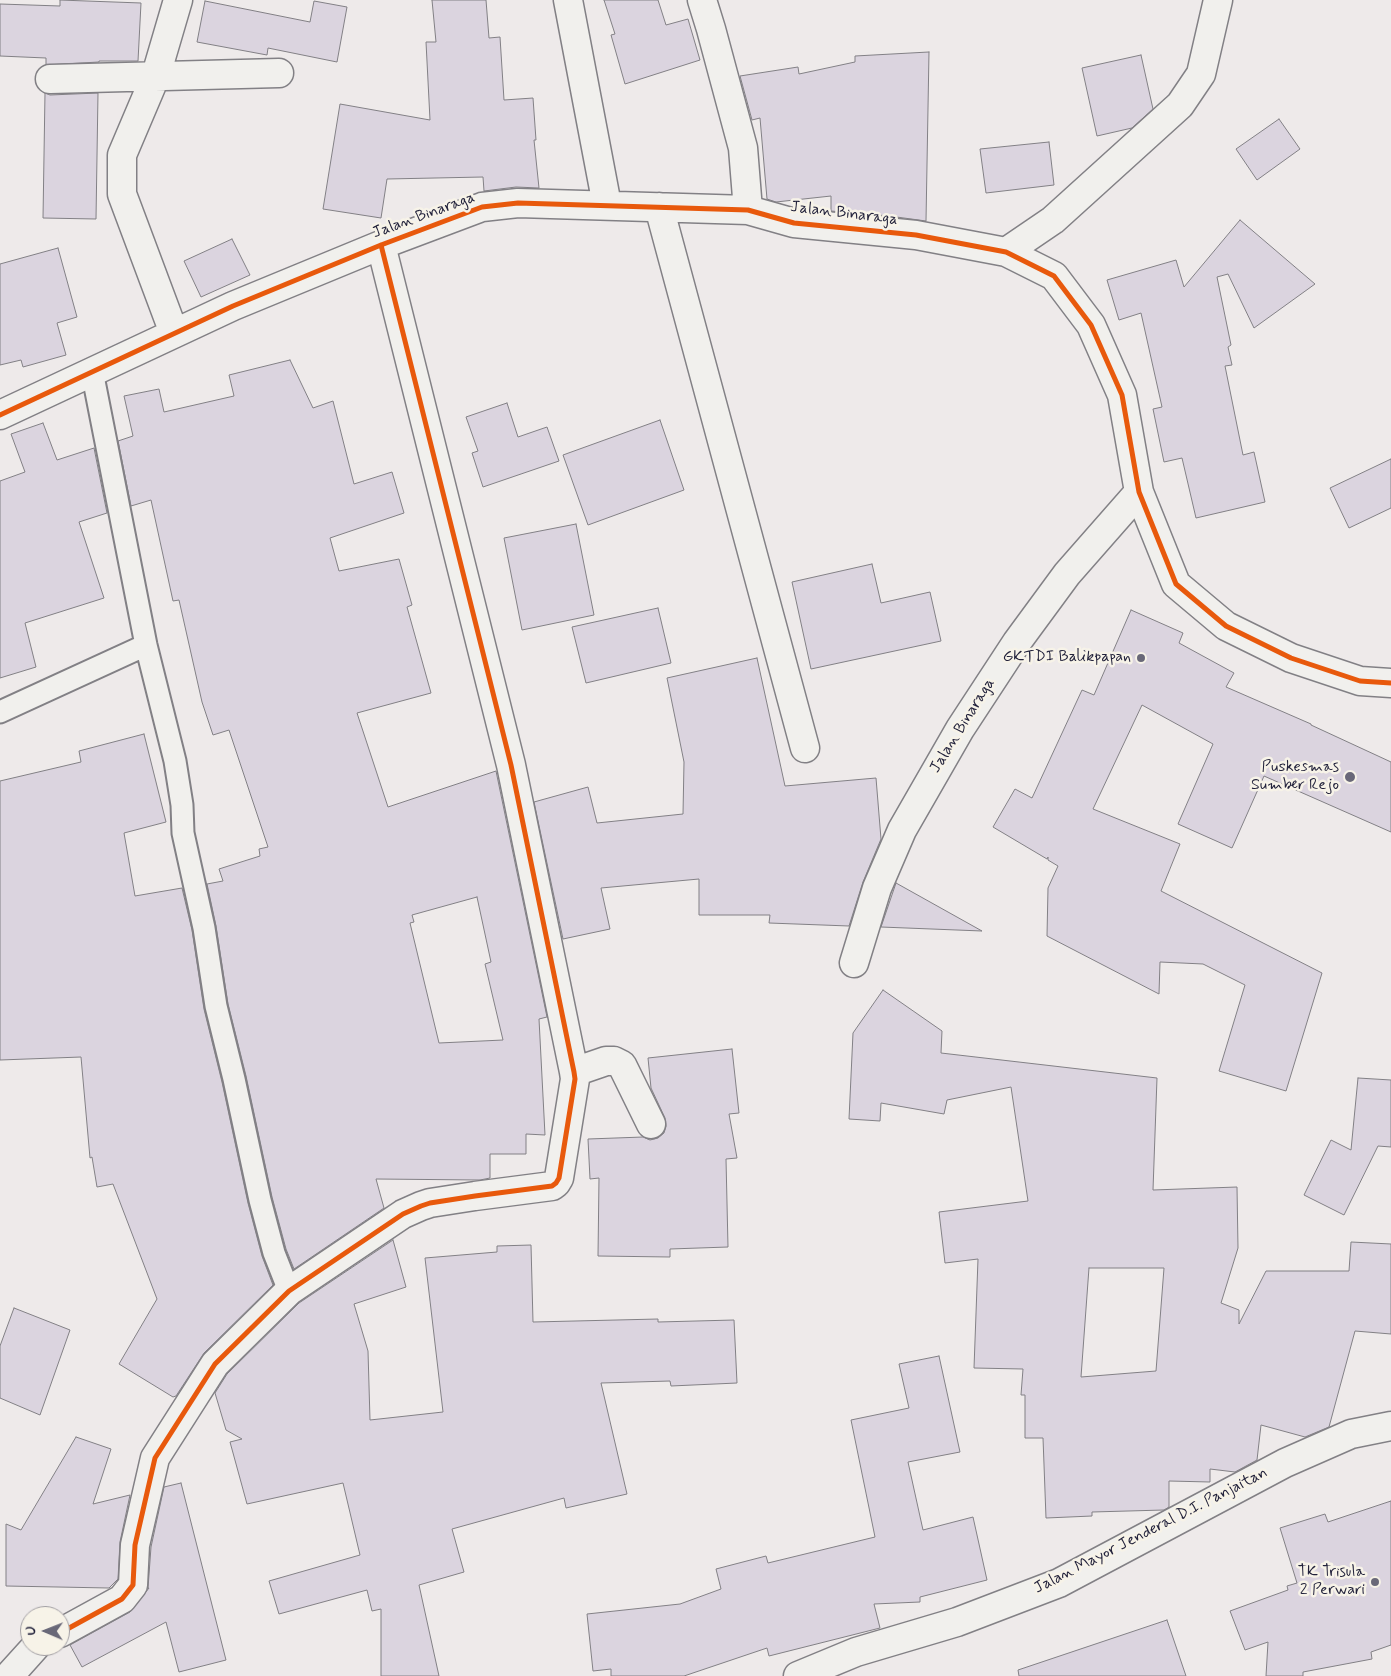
<!DOCTYPE html>
<style>
body{margin:0}
#map{position:relative;width:1391px;height:1676px;overflow:hidden;background:#eeeaea;font-family:Mynerve,sans-serif}
canvas{display:block}
.north{position:absolute;left:20px;top:1606px;width:50px;height:50px;box-sizing:border-box;background:#f7f3e8;border:1px solid #a29fa3;border-radius:50%;rotate:271deg;font-size:14px;font-weight:700;line-height:20px;text-align:center;color:#22223b}
.north::after{content:'';display:block;margin:auto;width:18px;height:22px;background:#696878;clip-path:polygon(50% 0,100% 100%,50% 72%,0 100%)}
</style>
<div id="map">
<canvas width="1391" height="1676"></canvas>
<div class="north">U</div>
</div>
<script>
const context = document.querySelector('canvas').getContext('2d');
context.lineJoin = 'round';
function paint(path, color) {
  context.fillStyle = color;
  context.fill(path, 'evenodd');
}
function toPath(rows) {
  const path = new Path2D();
  for (const r of rows) {
    path.moveTo(r[0], r[1]);
    for (let i = 2; i < r.length; i += 2) path.lineTo(r[i], r[i + 1]);
  }
  return path;
}
function strokePath(path, color, width, dash) {
  context.strokeStyle = color;
  context.lineWidth = width;
  context.lineCap = dash ? 'butt' : 'round';
  context.setLineDash(dash || []);
  context.stroke(path);
}
function drawText(font, color, halo, rows, align = 'center') {
  context.font = font + ' Mynerve,sans-serif';
  context.lineWidth = 5;
  context.setLineDash([]);
  context.textBaseline = 'middle';
  context.strokeStyle = halo;
  context.fillStyle = color;
  for (const [text, x, y, turn = 0] of rows) {
    context.save();
    context.translate(x, y);
    context.rotate((+turn || 0) * Math.PI / 180);
    context.textAlign = isNaN(turn) ? turn : align;
    if (halo) context.strokeText(text, 0, 0);
    context.fillText(text, 0, 0);
    context.restore();
  }
}
const building = toPath([
 [60,0,141,3,138,61,99,61,99,62,46,65,46,58,0,56,0,4,60,6,60,0],
 [432,0,486,0,489,38,500,37,504,100,533,98,536,140,534,140,539,188,516,187,484,191,483,177,387,179,381,218,323,209,340,104,430,120,426,42,436,42,432,0],
 [604,0,658,0,666,25,688,19,700,60,625,84,611,35,615,34,604,0],
 [205,1,310,22,314,1,347,7,337,62,268,48,267,55,197,42,205,1],
 [929,52,926,221,889,216,831,211,831,196,776,202,767,199,760,118,752,120,740,76,798,67,799,74,855,62,855,56,929,52],
 [1141,55,1153,109,1132,128,1097,136,1082,68,1141,55],
 [45,93,50,95,98,93,96,219,43,218,45,93],
 [1279,119,1300,149,1257,180,1236,149,1279,119],
 [1049,142,1054,185,986,193,980,149,1049,142],
 [1240,220,1315,284,1254,328,1228,274,1217,277,1231,345,1228,347,1232,365,1225,366,1243,455,1254,452,1265,502,1196,518,1182,458,1164,462,1153,409,1162,407,1141,313,1119,320,1107,280,1176,260,1184,287,1240,220],
 [232,239,250,275,201,297,184,261,232,239],
 [58,248,77,317,57,323,66,355,23,367,21,360,0,365,0,264,58,248],
 [290,360,313,408,333,401,354,484,392,472,404,513,330,538,339,571,399,559,412,605,407,607,431,693,357,713,388,807,496,771,547,1017,539,1019,545,1135,526,1134,526,1154,490,1154,490,1178,480,1180,376,1179,384,1208,294,1269,286,1249,272,1197,246,1076,228,1004,216,926,207,884,223,881,219,869,260,856,259,849,268,847,229,730,213,735,202,702,179,600,173,601,151,500,131,506,118,441,133,436,124,396,159,389,164,412,234,396,229,375,290,360],
 [477,897,491,962,485,964,503,1040,439,1043,410,923,414,922,412,915,477,897],
 [507,403,518,437,547,427,559,461,483,487,472,453,478,451,466,417,507,403],
 [660,420,684,490,588,525,563,455,660,420],
 [43,423,57,460,94,448,107,513,79,522,104,598,25,623,36,667,0,678,0,481,25,472,11,434,43,423],
 [1391,459,1391,508,1349,528,1330,488,1391,459],
 [576,524,594,615,522,630,504,538,576,524],
 [872,564,881,603,930,592,941,641,811,669,792,582,872,564],
 [658,608,671,663,586,683,572,627,658,608],
 [1131,610,1183,633,1179,643,1234,673,1226,687,1311,724,1311,725,1391,762,1391,832,1264,776,1232,848,1178,824,1213,744,1142,705,1093,809,1180,844,1161,891,1322,973,1286,1091,1219,1071,1245,985,1203,964,1160,962,1159,994,1047,936,1048,888,1058,866,1048,860,1048,857,1047,859,993,827,1015,789,1032,798,1082,690,1094,695,1131,610],
 [757,658,785,786,876,778,881,839,863,882,849,926,769,923,770,915,699,915,699,879,601,888,610,929,563,939,534,802,588,787,597,823,683,814,684,762,667,678,757,658],
 [144,734,166,822,124,833,135,896,182,888,192,930,204,1009,222,1082,248,1203,262,1256,273,1285,204,1353,176,1396,173,1397,119,1364,157,1299,113,1184,97,1187,92,1157,90,1158,81,1057,0,1060,0,781,81,762,79,751,144,734],
 [896,883,982,931,881,927,896,883],
 [883,990,942,1031,941,1053,1157,1078,1153,1190,1237,1187,1238,1248,1221,1303,1239,1310,1239,1324,1266,1271,1349,1271,1351,1242,1391,1244,1391,1334,1355,1331,1329,1427,1305,1437,1261,1425,1257,1460,1235,1472,1210,1469,1210,1482,1169,1481,1169,1507,1164,1510,1092,1512,1092,1516,1046,1518,1043,1438,1025,1438,1025,1395,1021,1395,1023,1369,974,1368,978,1259,945,1263,939,1212,1028,1201,1011,1087,947,1100,944,1114,881,1103,880,1121,849,1119,853,1033,883,990],
 [1089,1268,1164,1268,1156,1371,1081,1377,1089,1268],
 [732,1049,739,1113,729,1114,737,1158,726,1159,728,1247,670,1249,670,1257,598,1256,599,1178,590,1179,588,1139,643,1137,650,1140,658,1138,664,1133,666,1126,665,1118,651,1088,648,1058,732,1049],
 [1358,1078,1391,1080,1391,1147,1378,1146,1344,1215,1304,1195,1331,1140,1351,1150,1358,1078],
 [393,1240,406,1287,354,1304,368,1351,370,1420,443,1412,425,1258,497,1252,497,1246,531,1245,533,1322,658,1319,658,1322,734,1320,737,1383,671,1386,670,1381,601,1383,627,1494,566,1508,564,1498,452,1529,464,1572,419,1585,439,1676,381,1676,381,1609,372,1611,367,1590,279,1614,269,1581,360,1555,343,1483,247,1504,230,1442,242,1439,226,1430,215,1393,227,1374,299,1303,393,1240],
 [14,1308,70,1330,40,1415,0,1398,0,1346,14,1308],
 [939,1356,960,1452,908,1462,923,1530,973,1517,987,1580,920,1597,920,1602,874,1604,880,1628,769,1656,767,1648,684,1676,611,1676,611,1669,593,1671,587,1614,680,1604,721,1589,716,1569,766,1556,768,1563,875,1537,851,1420,909,1408,899,1364,939,1356],
 [76,1437,111,1449,93,1504,130,1495,120,1542,118,1579,109,1588,6,1586,6,1524,21,1530,76,1437],
 [181,1483,226,1660,179,1672,166,1622,82,1667,70,1645,130,1612,149,1588,148,1588,151,1547,164,1487,181,1483],
 [1391,1501,1391,1645,1371,1652,1372,1659,1303,1672,1303,1676,1266,1676,1268,1642,1245,1650,1230,1611,1288,1590,1287,1586,1297,1583,1280,1528,1325,1514,1328,1522,1391,1501],
 [1167,1620,1186,1676,1019,1676,1018,1670,1167,1620]
]);
const lane = toPath([
 [92,371,146,645,175,761,182,805,183,833,204,928,216,1006,234,1079,260,1200,274,1253,289,1291],
 [0,712,146,645]
]);
const street = toPath([
 [568,0,607,205],
 [702,0,711,29,743,148,748,210],
 [50,79,279,73],
 [659,207,805,748],
 [1006,252,1053,220,1180,105,1201,74,1218,0],
 [174,333,122,194,122,155,156,75,178,0],
 [0,415,233,306,381,245,482,207,518,203,748,210,794,223,916,235,1006,252,1054,276,1091,325,1122,395,1139,492,1176,584,1226,626,1291,658,1360,681,1391,683],
 [854,963,877,888,902,830,960,729,1017,642,1067,574,1139,492],
 [574,1072,606,1061,614,1061,622,1065,651,1124],
 [60,1633,122,1599,133,1585,135,1545,155,1458,215,1364,289,1291,403,1214,421,1206,430,1203,475,1196,552,1186,556,1183,559,1178,575,1079,574,1072,511,765,381,245],
 [9,1676,36,1646]
]);
const secondary = toPath([
 [798,1676,856,1652,957,1622,1059,1583,1285,1463,1351,1434,1391,1426]
]);
const cycleway = toPath([
 [0,415,233,306,381,245,482,207,518,203,748,210,794,223,916,235,1006,252,1054,276,1091,325,1122,395,1139,492,1176,584,1226,626,1291,658,1360,681,1391,683],
 [60,1633,122,1599,133,1585,135,1545,155,1458,215,1364,289,1291,403,1214,421,1206,430,1203,475,1196,552,1186,556,1183,559,1178,575,1079,574,1072,511,765,381,245]
]);
const markers = [
 [1141,658,5,"#696878"],
 [1350,777,6,"#696878"],
 [1375,1582,5,"#696878"]
];
const streetNames = [
 ["Jalan Binaraga",844,214,7],
 ["Jalan Binaraga",424,216,-20],
 ["Jalan Binaraga",963,726,-58],
 ["Jalan Mayor Jenderal D.I. Panjaitan",1151,1531,-27]
];
const poiNames = [
 ["GKTDI Balikpapan",1131,658],
 ["Puskesmas",1339,768],
 ["Sumber Rejo",1339,786],
 ["TK Trisula",1365,1573],
 ["2 Perwari",1365,1591]
];
paint(building, '#dbd4df');
strokePath(building, '#828085', 1);
strokePath(lane, '#828085', 25);
strokePath(street, '#828085', 31);
strokePath(secondary, '#828085', 31);
strokePath(lane, '#f1f0ed', 21);
strokePath(street, '#f1f0ed', 28);
strokePath(secondary, '#f1f0ed', 28);
strokePath(cycleway, '#e8590c', 5);
for (const [x, y, r, color] of markers) {
  const dot = new Path2D();
  dot.arc(x, y, r, 0, 2 * Math.PI);
  context.fillStyle = color;
  context.fill(dot);
  strokePath(dot, '#f7f3e8', 2);
}
drawText('16px', '#22223b', '#f7f3e8', streetNames);
drawText('16px', '#22223b', '#f7f3e8', poiNames, 'right');
</script>
